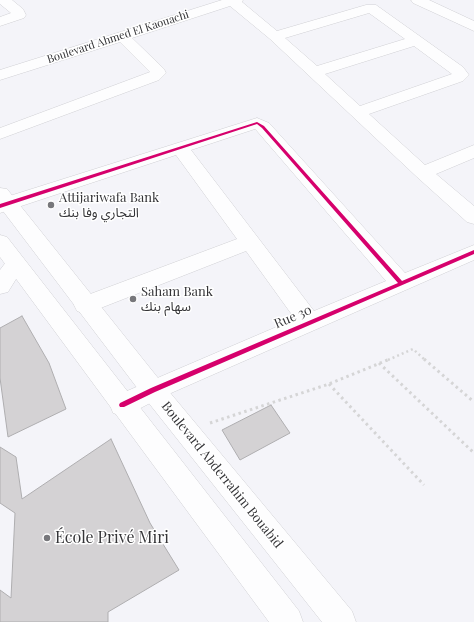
<!DOCTYPE html>
<meta charset="utf-8">
<style>
body{margin:0}
canvas{display:block;background:#f4f4f9}
</style>
<canvas width="474" height="622"></canvas>
<script>
const context = document.querySelector('canvas').getContext('2d');
context.lineJoin = 'round';
function paint(path, color) {
  context.fillStyle = color;
  context.fill(path, 'evenodd');
}
function toPath(rows) {
  const path = new Path2D();
  for (const r of rows) {
    path.moveTo(r[0], r[1]);
    for (let i = 2; i < r.length; i += 2) path.lineTo(r[i], r[i + 1]);
  }
  return path;
}
function strokePath(path, color, width, dash) {
  context.strokeStyle = color;
  context.lineWidth = width;
  context.lineCap = dash ? 'butt' : 'round';
  context.setLineDash(dash || []);
  context.stroke(path);
}
function drawText(font, color, halo, rows, align = 'center') {
  context.font = font + ' "Playfair Display","Noto Sans Arabic",serif';
  context.lineWidth = 3;
  context.setLineDash([]);
  context.textBaseline = 'middle';
  context.strokeStyle = halo;
  context.fillStyle = color;
  for (const [text, x, y, turn = 0] of rows) {
    context.save();
    context.translate(x, y);
    context.rotate((+turn || 0) * Math.PI / 180);
    context.textAlign = isNaN(turn) ? turn : align;
    if (halo) context.strokeText(text, 0, 0);
    context.fillText(text, 0, 0);
    context.restore();
  }
}
const building = toPath([
 [22,316,49,363,66,409,8,437,0,378,0,328,22,316],
 [271,405,290,433,240,460,222,430,271,405],
 [111,439,150,523,179,570,108,612,108,622,0,622,0,590,11,598,15,513,0,503,0,447,16,457,22,499,111,439]
]);
const pathFar1 = toPath([
 [388,360,413,349,425,360]
]);
const path = toPath([
 [424,359,474,402],
 [379,363,474,453],
 [329,384,424,485],
 [210,423,329,384,390,359]
]);
const minor = toPath([
 [0,0,12,0,23,9,26,15,24,18,0,26,0,17,11,13,0,4,0,0],
 [222,0,243,0,242,2,277,31,366,5,376,5,463,67,469,75,463,81,369,114,425,165,474,145,474,158,436,174,474,206,474,224,467,222,417,177,270,39,230,6,132,38,164,69,166,73,159,80,0,139,0,128,150,72,120,42,0,80,0,70,222,0],
 [369,13,405,39,317,66,285,38,369,13],
 [414,46,452,74,360,106,325,74,414,46],
 [411,0,429,0,474,21,474,31,413,3,411,0],
 [257,118,269,123,405,273,474,245,474,260,162,397,131,413,122,416,113,413,110,405,113,397,295,319,246,251,93,311,85,314,77,311,74,305,77,299,237,239,176,155,0,213,0,199,257,118],
 [255,129,257,131,386,281,314,311,191,150,255,129],
 [16,255,23,258,26,263,8,292,0,294,0,270,9,258,16,255]
]);
const major = toPath([
 [0,188,7,189,162,383,352,611,356,622,322,622,144,397,0,207,0,188],
 [0,235,7,237,299,611,303,622,269,622,0,257,0,235]
]);
const cycleway = toPath([
 [257,122,264,126,402,281,474,250,474,254,155,392,124,407,120,407,119,405,120,403,151,388,398,283,262,128,257,124,0,208,0,204,257,122]
]);
const markers = [
 [51,205,4,"#77777b"],
 [133,299,4,"#77777b"],
 [47,538,4,"#77777b"]
];
const farStreetnames = [
 ["Boulevard Ahmed El Kaouachi",118,37,-18]
];
const poiNames = [
 ["Attijariwafa Bank",59,198],
 ["التجاري وفا بنك",59,213],
 ["Saham Bank",141,292],
 ["سهام بنك",141,307]
];
const streetNames = [
 ["Rue 30",293,317,-23],
 ["Boulevard Abderrahim Bouabid",222,475,51]
];
const nearPoinames = [
 ["École Privé Miri",55,538]
];
paint(building, '#d4d2d4');
strokePath(building, '#afaeb0', 1);
strokePath(minor, '#d0d0d4', 1);
strokePath(major, '#d0d0d4', 1);
strokePath(pathFar1, '#d5d5d6', 2.5, [2, 3]);
strokePath(path, '#d5d5d6', 3, [2.5, 3.5]);
paint(minor, '#fdfdfe');
paint(major, '#fdfdfe');
paint(cycleway, '#d6006c');
for (const [x, y, r, color] of markers) {
  const dot = new Path2D();
  dot.arc(x, y, r, 0, 2 * Math.PI);
  context.fillStyle = color;
  context.fill(dot);
  strokePath(dot, '#fff', 1.5);
}
drawText('11px', '#343437', '#fff', farStreetnames);
drawText('13px', '#343437', '#fff', poiNames, 'left');
drawText('13px', '#343437', '#fff', streetNames);
drawText('16px', '#343437', '#fff', nearPoinames, 'left');
</script>
